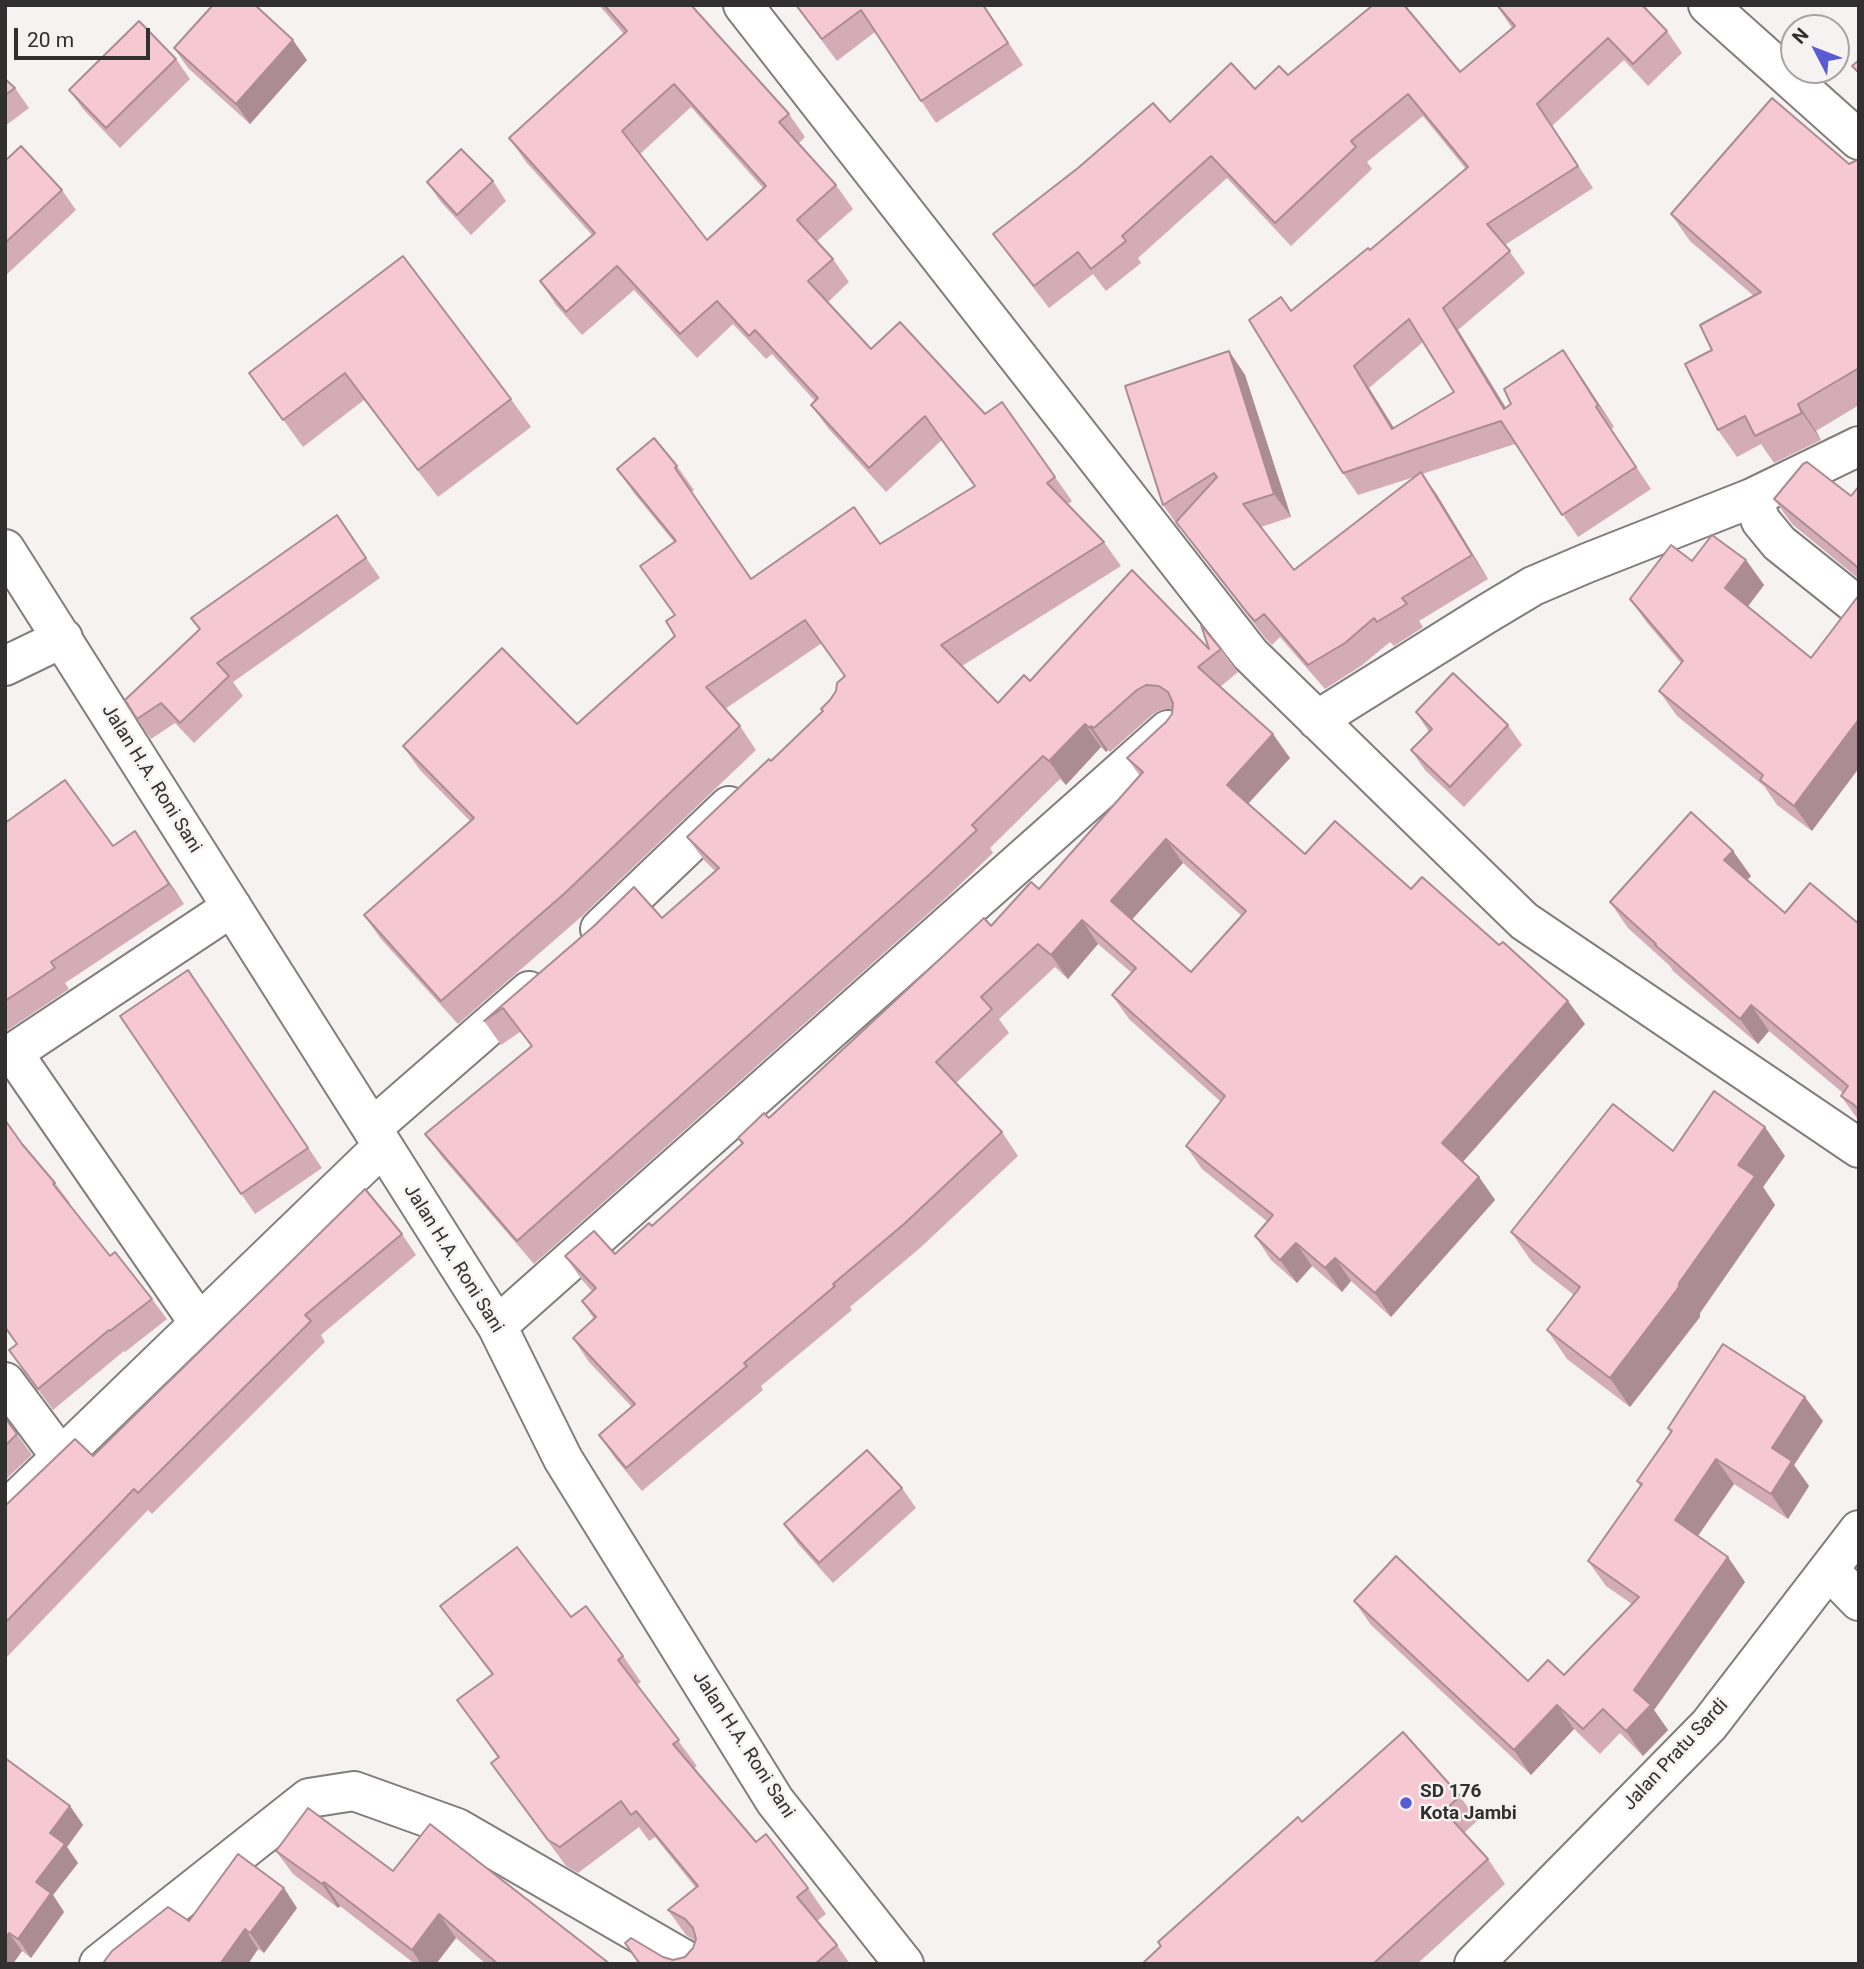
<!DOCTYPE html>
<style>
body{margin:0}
#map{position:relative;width:1864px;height:1969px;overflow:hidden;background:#f6f2f1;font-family:Roboto,sans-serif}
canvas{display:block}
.frame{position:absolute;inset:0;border:7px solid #312f2f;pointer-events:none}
.north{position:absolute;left:1780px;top:14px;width:70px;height:70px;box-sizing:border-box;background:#f6f2f1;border:2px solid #a7a4a3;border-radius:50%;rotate:312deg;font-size:19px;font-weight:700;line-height:28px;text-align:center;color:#312f2f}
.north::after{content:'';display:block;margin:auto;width:24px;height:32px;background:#5a5ad2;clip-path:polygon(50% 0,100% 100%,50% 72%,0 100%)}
.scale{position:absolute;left:14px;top:28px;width:136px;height:32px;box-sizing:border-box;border:4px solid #312f2f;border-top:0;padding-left:9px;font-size:21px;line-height:24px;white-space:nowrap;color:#312f2f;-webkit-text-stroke:5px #f6f2f1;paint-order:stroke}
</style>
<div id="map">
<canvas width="1864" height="1969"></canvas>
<div class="frame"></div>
<div class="north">N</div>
<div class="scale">20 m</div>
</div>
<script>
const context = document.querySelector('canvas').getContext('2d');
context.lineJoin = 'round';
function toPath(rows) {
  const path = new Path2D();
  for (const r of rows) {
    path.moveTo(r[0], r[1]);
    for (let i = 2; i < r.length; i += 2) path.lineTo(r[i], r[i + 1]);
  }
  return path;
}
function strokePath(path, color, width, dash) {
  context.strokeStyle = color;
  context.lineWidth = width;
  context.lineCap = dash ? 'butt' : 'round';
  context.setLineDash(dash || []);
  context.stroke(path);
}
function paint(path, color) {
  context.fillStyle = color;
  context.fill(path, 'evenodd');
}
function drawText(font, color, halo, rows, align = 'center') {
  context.font = font + ' Roboto,sans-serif';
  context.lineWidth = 5;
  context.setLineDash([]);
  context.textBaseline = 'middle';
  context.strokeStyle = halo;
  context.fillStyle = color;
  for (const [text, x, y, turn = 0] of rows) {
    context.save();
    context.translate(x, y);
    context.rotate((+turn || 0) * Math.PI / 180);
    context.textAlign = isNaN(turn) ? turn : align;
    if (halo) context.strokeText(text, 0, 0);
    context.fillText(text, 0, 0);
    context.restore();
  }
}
const street = toPath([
 [743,5,1250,654,1524,921,1859,1148],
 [1708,5,1859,140],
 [1752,498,1761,521,1779,543,1859,607],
 [5,549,497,1326,563,1459,775,1801,904,1964],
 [5,666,63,638],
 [1317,720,1483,616,1533,586,1587,563,1752,498,1859,446],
 [600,929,729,806],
 [13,1053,199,1323],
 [5,1058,232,907],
 [372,1128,529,991],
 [497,1326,1168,730],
 [5,1382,61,1457],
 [5,1511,383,1146],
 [1829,1570,1859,1601],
 [99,1964,309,1798,354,1791,457,1828,692,1964],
 [1474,1964,1709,1725,1859,1530]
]);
const wall = toPath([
 [599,5,691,5,789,114,805,137,798,144,836,185,853,209,817,241,833,259,849,282,828,302,871,349,985,414,1002,402,1072,501,1068,504,1104,542,1121,566,962,666,998,703,1030,681,1209,649,1221,649,1238,672,1220,687,1290,758,1248,804,1305,854,1411,889,1585,1024,1463,1162,1479,1177,1495,1200,1391,1317,1351,1281,1342,1292,1312,1266,1297,1283,1271,1260,1255,1236,1268,1222,1202,1169,1186,1146,1221,1102,1129,1019,1112,995,1132,973,1098,944,1068,979,1055,967,999,1019,1009,1033,956,1083,1002,1132,1018,1156,920,1248,850,1307,852,1310,761,1386,763,1390,642,1491,615,1458,599,1435,632,1407,589,1362,573,1338,594,1319,582,1301,592,1291,582,1280,565,1256,615,1254,652,1226,742,1144,738,1138,769,1118,991,926,1039,889,1140,776,1127,758,1166,722,1172,714,1172,709,1163,709,1153,714,1110,752,1108,750,1106,752,1101,747,1066,785,1060,779,990,848,993,853,947,897,534,1264,442,1157,425,1134,531,1046,520,1032,501,1045,484,1021,594,926,662,918,715,871,704,860,687,837,771,761,822,712,830,700,845,676,822,643,725,709,740,726,756,750,581,917,458,1024,381,939,364,915,470,821,420,770,403,746,577,724,675,636,674,542,634,493,617,469,677,466,694,490,691,492,751,579,880,544,974,486,942,440,886,492,828,428,811,405,815,401,772,354,766,359,733,324,697,358,634,290,582,335,556,305,540,281,592,235,526,162,509,138,624,34],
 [691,107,763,188,707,240,640,154],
 [1183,863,1242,916,1191,972,1132,919],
 [795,5,984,5,1023,65,936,123,875,32,837,61],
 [1497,6,1667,31,1682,53,1648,86,1624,60,1552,126,1593,188,1505,245,1525,273,1458,330,1506,408,1578,372,1614,427,1611,429,1651,489,1578,537,1515,444,1422,474,1437,495,1488,579,1419,621,1423,627,1422,628,1394,646,1390,642,1361,666,1325,689,1280,637,1272,645,1266,639,1193,545,1181,528,1180,529,1163,505,1229,351,1245,375,1291,517,1261,527,1294,570,1414,477,1358,495,1343,473,1291,311,1370,250,1466,169,1423,116,1367,162,1372,169,1291,246,1227,178,1138,258,1141,263,1106,291,1093,274,1049,308,1009,256,993,234,1170,122,1288,75,1460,72,1512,28],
 [1423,342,1454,392,1394,428,1369,388],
 [174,48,307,60,250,124,188,68],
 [176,59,190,79,120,148,83,109,69,90],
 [5,79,15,88,29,108,5,126],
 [1859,159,1859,405,1816,431,1821,440,1774,463,1761,444,1737,457,1718,430,1712,350,1754,296,1690,241,1671,214,1849,164],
 [5,161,62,190,76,210,5,276],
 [493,181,506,201,471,235,441,202,427,182],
 [403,256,511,399,531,427,438,497,364,400,303,447,249,373],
 [1859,486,1859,579,1792,524,1774,499,1851,496],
 [337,515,380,578,233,682,243,696,194,743,175,723,151,739,137,719],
 [1746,560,1764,585,1748,606,1812,831,1777,805,1764,786,1677,716,1659,691,1681,663,1648,624,1630,599,1692,561],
 [1416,712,1508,725,1522,745,1464,807,1425,770,1411,750,1429,732],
 [5,823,113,846,149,852,184,904,65,983,69,989,5,1032],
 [1751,876,1747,880,1785,913,1859,924,1859,1121,1841,1096,1843,1093,1769,1031,1758,1044,1673,971,1670,966,1628,928,1610,902],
 [202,990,322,1168,255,1214,120,1016],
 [22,1144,55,1183,70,1203,69,1204,110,1256,152,1299,167,1319,125,1352,124,1351,53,1410,9,1350,17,1344],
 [1673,1151,1785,1156,1763,1187,1775,1205,1700,1313,1700,1317,1630,1407,1567,1359,1547,1330,1574,1295,1532,1262,1511,1232],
 [402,1234,416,1255,321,1335,325,1342,152,1514,148,1510,5,1659,5,1506,93,1456],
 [5,1418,32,1455,5,1480],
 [1823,1421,1794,1465,1809,1486,1788,1519,1734,1484,1698,1536,1745,1582,1654,1710,1668,1730,1643,1756,1620,1733,1600,1754,1574,1729,1531,1775,1371,1625,1354,1601,1528,1681,1564,1675,1632,1604,1606,1586,1588,1561,1640,1486,1637,1481,1670,1432,1668,1428],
 [902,1488,916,1508,833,1583,798,1544,784,1524],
 [440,1606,571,1617,623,1656,641,1682,637,1685,697,1766,693,1769,756,1842,808,1888,826,1914,817,1921,837,1945,850,1964,639,1964,625,1943,673,1960,685,1957,693,1948,695,1941,686,1935,668,1910,696,1888,655,1837,649,1841,639,1827,578,1873,566,1866,491,1763,498,1758,457,1700,492,1675],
 [5,1758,70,1806,83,1825,67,1847,78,1863,53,1895,64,1912,31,1958,22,1951,5,1964],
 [1460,1796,1477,1821,1464,1833,1488,1859,1505,1884,1417,1964,1142,1964,1161,1946,1158,1942,1302,1822],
 [276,1851,393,1871,610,1964,486,1964,456,1938,436,1964,415,1964,340,1906,338,1908,293,1874],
 [297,1908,264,1953,258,1949,248,1964,104,1964,189,1921]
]);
const shadedWall = toPath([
 [293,40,307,60,250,124,236,104],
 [1443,308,1458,330,1520,431,1504,409],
 [1563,350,1578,372,1614,427,1598,405],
 [1229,351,1245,375,1291,517,1274,494],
 [1354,366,1369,388,1408,451,1392,429],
 [1798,404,1816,431,1821,440,1802,413],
 [1421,472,1437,495,1488,579,1472,555],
 [1746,560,1764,585,1743,613,1725,588],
 [1859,719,1859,768,1812,831,1794,806],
 [1085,724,1101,747,1066,785,1049,761],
 [1091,726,1108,750,1106,752,1090,728],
 [1273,734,1290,758,1244,808,1227,785],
 [135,831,149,852,184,904,169,884],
 [1166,839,1183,863,1128,924,1111,901],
 [1733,851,1751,876,1742,886,1724,860],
 [1082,920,1098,944,1068,979,1051,955],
 [1568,1001,1585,1024,1458,1167,1442,1143],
 [1751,1005,1769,1031,1758,1044,1740,1019],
 [1765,1127,1785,1156,1763,1187,1775,1205,1700,1313,1700,1317,1630,1407,1610,1378,1679,1283,1738,1165],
 [1479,1177,1495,1200,1391,1317,1375,1293],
 [1296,1243,1312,1266,1297,1283,1280,1260],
 [1335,1258,1351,1281,1342,1292,1325,1268],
 [1805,1397,1823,1421,1794,1465,1809,1486,1788,1519,1771,1494,1772,1448],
 [1716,1459,1734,1484,1692,1544,1675,1520],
 [1728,1557,1745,1582,1654,1710,1668,1730,1643,1756,1626,1731,1634,1690],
 [1557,1705,1574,1729,1531,1775,1514,1750],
 [70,1806,83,1825,67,1847,78,1863,53,1895,64,1912,31,1958,18,1939,50,1833],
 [324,1882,340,1906,338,1908,322,1884],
 [284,1888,297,1908,264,1953,250,1933],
 [439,1914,456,1938,436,1964,421,1964,412,1950],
 [245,1929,258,1949,248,1964,220,1964],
 [9,1933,22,1951,13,1964,5,1964,5,1938]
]);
const building = toPath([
 [213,5,255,5,293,40,236,104,174,48,213,5],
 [604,5,691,5,789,114,779,122,836,185,797,220,833,259,808,281,871,349,900,322,985,414,1002,402,1055,477,1047,483,1104,542,941,645,998,703,1024,675,1030,681,1132,570,1209,649,1201,625,1221,649,1198,667,1273,734,1227,785,1305,854,1335,821,1411,889,1422,877,1499,945,1503,942,1568,1001,1442,1143,1479,1177,1375,1293,1335,1258,1325,1268,1296,1243,1280,1260,1255,1236,1273,1215,1186,1146,1225,1096,1112,995,1136,968,1082,920,1051,955,1038,944,981,997,992,1009,936,1062,1002,1132,904,1224,833,1284,835,1286,744,1363,747,1366,626,1468,599,1435,635,1404,573,1338,596,1317,582,1301,596,1288,565,1256,594,1231,615,1254,649,1223,652,1226,743,1143,738,1138,764,1113,769,1118,984,918,991,926,1031,882,1039,889,1143,772,1127,758,1166,722,1172,714,1173,703,1168,692,1159,686,1146,685,1137,690,1094,728,1091,726,1090,728,1085,724,1049,761,1043,756,972,825,977,830,930,874,517,1241,425,1134,532,1046,503,1008,484,1021,594,926,634,887,662,918,719,868,687,837,769,759,771,761,823,711,821,709,830,700,836,691,837,683,845,676,805,620,706,687,740,726,565,893,441,1001,364,915,474,818,403,746,502,648,577,724,675,636,666,621,675,615,640,566,676,541,617,469,654,438,677,466,675,468,751,579,854,507,880,544,975,486,925,416,869,468,811,405,818,398,755,330,749,336,717,301,680,334,617,266,566,312,540,281,595,233,509,138,627,31,604,5],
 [674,84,766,186,707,240,622,131,674,84],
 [1166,839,1246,911,1191,972,1111,901,1166,839],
 [796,5,983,5,1008,43,921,101,861,10,822,39,796,5],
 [1373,5,1404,5,1460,72,1515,26,1497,5,1642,5,1667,31,1633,64,1608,38,1537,104,1578,166,1487,224,1510,251,1443,308,1504,409,1511,404,1504,389,1563,350,1598,405,1596,407,1636,467,1562,515,1501,421,1343,473,1249,320,1281,297,1291,311,1368,248,1370,250,1468,167,1408,94,1351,141,1356,147,1275,223,1211,156,1122,236,1126,241,1091,269,1078,252,1034,286,993,234,1078,168,1153,103,1170,122,1231,63,1255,89,1279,66,1288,75,1373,5],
 [1409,319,1454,392,1392,429,1354,366,1409,319],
 [139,21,176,59,106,128,69,90,139,21],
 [1859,60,1859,73,1852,66,1859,60],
 [5,79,15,88,5,95,5,79],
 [1772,98,1849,164,1859,159,1859,368,1798,404,1802,413,1755,436,1745,416,1718,430,1685,364,1712,350,1700,325,1761,292,1671,214,1772,98],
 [21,146,62,190,5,243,5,161,21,146],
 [461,149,493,181,457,215,427,182,461,149],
 [403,256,511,399,418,470,345,373,283,420,249,373,403,256],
 [1229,351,1274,494,1243,504,1294,570,1421,472,1472,555,1402,598,1407,604,1405,605,1377,622,1374,618,1345,643,1308,665,1264,614,1255,621,1250,616,1176,522,1217,477,1214,473,1163,505,1125,386,1229,351],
 [1807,462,1851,496,1859,486,1859,570,1855,565,1774,499,1803,464,1807,462],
 [337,515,366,558,217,663,229,676,180,723,161,703,137,719,125,700,200,629,191,618,337,515],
 [1712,535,1746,560,1725,588,1811,658,1859,595,1859,719,1794,806,1760,780,1763,775,1659,691,1683,661,1630,599,1671,545,1692,561,1712,535],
 [1453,673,1508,725,1450,787,1411,750,1432,729,1416,712,1453,673],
 [65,780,113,846,135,831,169,884,51,962,55,968,5,1001,5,823,65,780],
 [1691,812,1733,851,1724,860,1785,913,1810,883,1859,924,1859,1110,1853,1104,1841,1096,1848,1086,1751,1005,1740,1019,1655,945,1656,944,1610,902,1691,812],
 [188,970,308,1148,241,1194,120,1016,188,970],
 [1714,1091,1765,1127,1738,1165,1755,1176,1679,1283,1679,1287,1610,1378,1547,1330,1580,1287,1511,1232,1613,1104,1673,1151,1714,1091],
 [5,1120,22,1144,55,1183,53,1184,110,1256,115,1252,152,1299,110,1331,109,1330,38,1389,9,1350,17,1344,5,1327,5,1120],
 [365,1189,402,1234,305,1315,311,1321,138,1493,134,1489,5,1623,5,1506,75,1439,93,1456,365,1189],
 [1723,1344,1805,1397,1772,1448,1792,1461,1771,1494,1716,1459,1675,1520,1728,1557,1634,1690,1651,1705,1626,1731,1603,1709,1583,1729,1557,1705,1514,1750,1354,1601,1396,1556,1528,1681,1548,1660,1564,1675,1639,1597,1588,1561,1642,1484,1637,1481,1672,1431,1668,1428,1723,1344],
 [5,1418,17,1434,5,1446,5,1418],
 [867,1450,902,1488,819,1563,784,1524,867,1450],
 [517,1547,571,1617,586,1606,623,1656,618,1660,679,1740,673,1744,756,1842,766,1834,808,1888,797,1897,837,1945,815,1964,640,1964,625,1943,631,1938,663,1957,673,1960,685,1957,693,1948,696,1939,693,1928,685,1919,668,1910,698,1886,636,1811,631,1815,621,1801,560,1847,548,1840,491,1763,499,1757,457,1700,493,1674,440,1606,517,1547],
 [1403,1732,1460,1796,1444,1811,1488,1859,1373,1964,1142,1964,1161,1946,1158,1942,1298,1817,1302,1822,1403,1732],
 [5,1758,70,1806,50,1833,65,1844,36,1882,51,1893,18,1939,9,1933,5,1938,5,1758],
 [308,1808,393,1871,430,1824,610,1964,498,1964,439,1914,412,1950,324,1882,322,1884,276,1851,308,1808],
 [238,1854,284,1888,250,1933,245,1929,220,1964,103,1963,112,1951,168,1907,189,1921,238,1854]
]);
const markers = [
 [1406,1803,7,"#5a5ad2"]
];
const streetNames = [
 ["Jalan H.A. Roni Sani",151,779,58],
 ["Jalan H.A. Roni Sani",453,1259,58],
 ["Jalan H.A. Roni Sani",743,1745,57],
 ["Jalan Pratu Sardi",1676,1755,-47]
];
const poiNames = [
 ["SD 176",1420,1792],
 ["Kota Jambi",1420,1814]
];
strokePath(street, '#817d7c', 42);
strokePath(street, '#fff', 38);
paint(wall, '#d4acb5');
paint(shadedWall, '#ac8c93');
paint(building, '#f6c8d2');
strokePath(building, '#ac8c93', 2);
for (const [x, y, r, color] of markers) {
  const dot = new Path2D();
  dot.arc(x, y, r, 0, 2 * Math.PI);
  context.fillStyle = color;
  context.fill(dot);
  strokePath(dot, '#f6f2f1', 2.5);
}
drawText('19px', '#312f2f', '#f6f2f1', streetNames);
drawText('bold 19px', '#312f2f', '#f6f2f1', poiNames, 'left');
</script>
